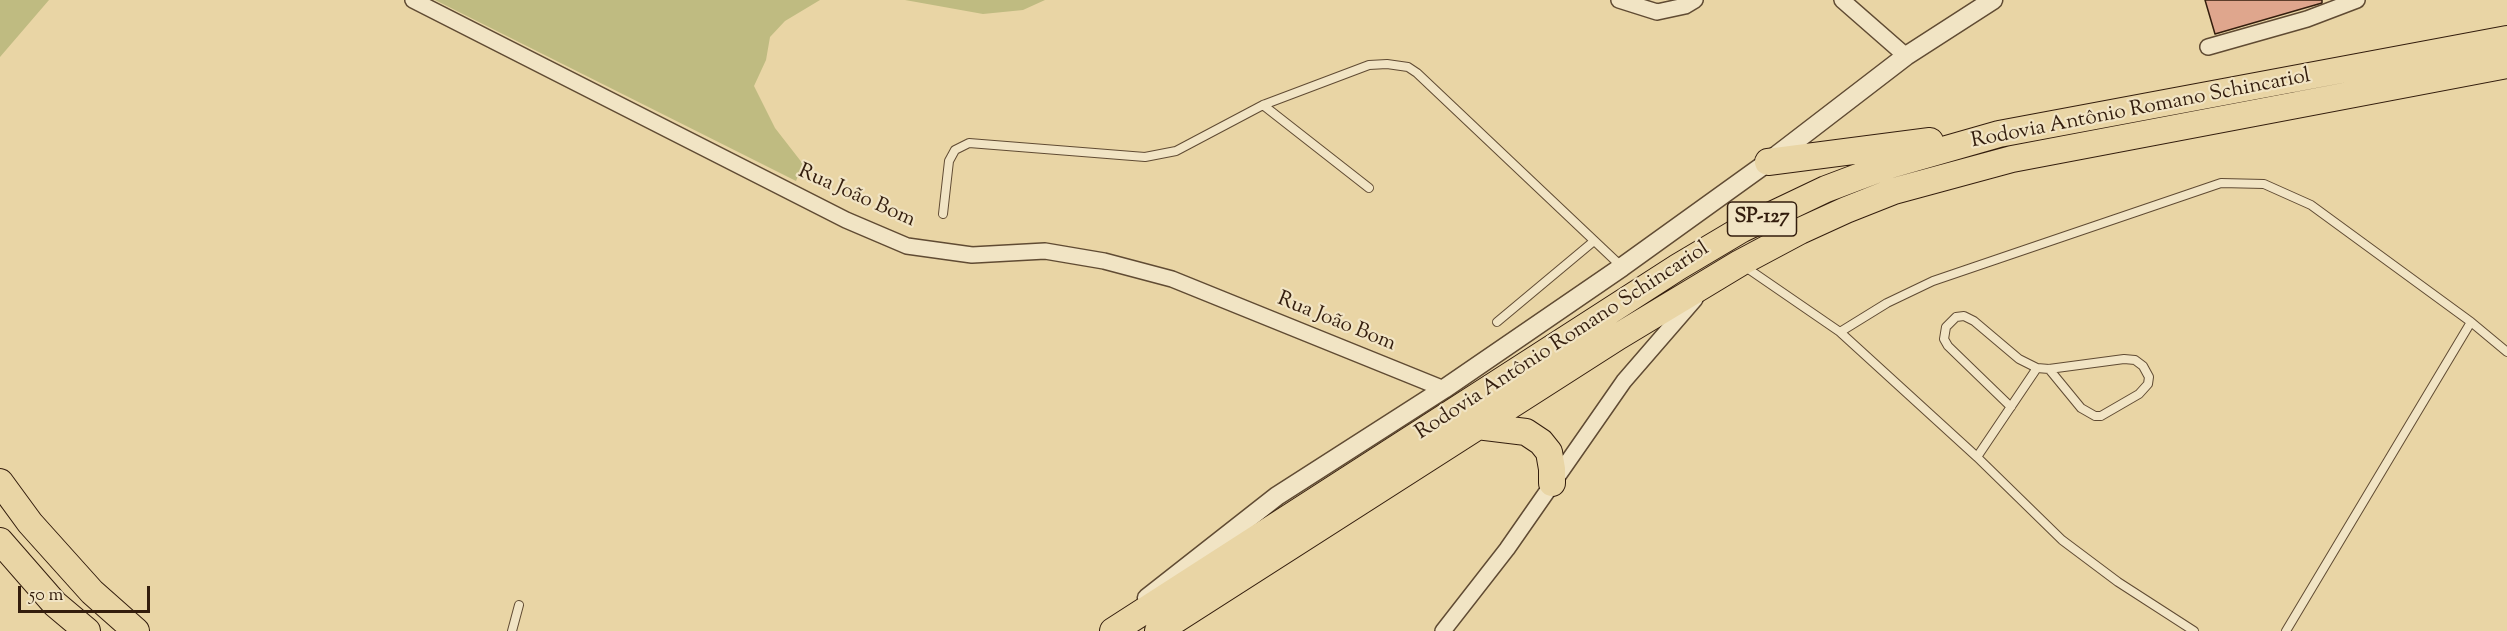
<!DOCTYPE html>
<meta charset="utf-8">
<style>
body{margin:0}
#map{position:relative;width:2507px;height:631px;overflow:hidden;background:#e9d5a5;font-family:"Sorts Mill Goudy",serif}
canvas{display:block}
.scale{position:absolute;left:18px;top:586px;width:132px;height:27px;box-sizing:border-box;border:3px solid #331d0d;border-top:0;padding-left:8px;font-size:18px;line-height:21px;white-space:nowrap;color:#331d0d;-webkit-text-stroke:4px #f1e4c4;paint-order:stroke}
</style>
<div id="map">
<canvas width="2507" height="631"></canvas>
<div class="scale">50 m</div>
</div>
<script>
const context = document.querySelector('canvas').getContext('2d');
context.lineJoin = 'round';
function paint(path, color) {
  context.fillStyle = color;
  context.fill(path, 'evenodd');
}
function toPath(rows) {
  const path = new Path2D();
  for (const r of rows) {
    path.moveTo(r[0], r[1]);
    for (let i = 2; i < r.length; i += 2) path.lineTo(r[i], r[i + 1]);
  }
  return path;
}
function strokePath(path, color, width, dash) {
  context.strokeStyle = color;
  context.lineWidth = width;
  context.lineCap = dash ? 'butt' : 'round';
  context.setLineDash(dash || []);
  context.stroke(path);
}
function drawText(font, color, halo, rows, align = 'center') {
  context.font = font + ' "Sorts Mill Goudy",serif';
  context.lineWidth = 4.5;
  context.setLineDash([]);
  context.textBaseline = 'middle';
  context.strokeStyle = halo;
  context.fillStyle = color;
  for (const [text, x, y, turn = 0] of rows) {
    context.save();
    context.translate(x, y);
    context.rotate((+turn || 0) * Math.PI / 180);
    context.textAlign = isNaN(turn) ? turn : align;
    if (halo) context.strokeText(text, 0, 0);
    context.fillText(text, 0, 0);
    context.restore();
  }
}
const green = toPath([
 [0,0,49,0,0,57],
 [435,0,820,0,785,21,770,37,766,60,754,86,775,128,803,164,796,181],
 [905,0,1045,0,1023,10,983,14]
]);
const building = toPath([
 [2205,0,2322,0,2322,3,2215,34,2205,0]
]);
const service = toPath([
 [1263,105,1369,188],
 [943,214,949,161,955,150,969,143,1145,157,1176,151,1263,105,1369,65,1387,64,1408,67,1417,73,1621,266],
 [1744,266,1840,332,1977,457,2062,540,2118,582,2194,631],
 [1497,322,1594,241],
 [1840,332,1887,303,1933,281,2221,183,2264,184,2311,205,2471,322,2507,352],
 [2011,407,1948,346,1944,339,1946,327,1956,317,1964,316,1974,321,2019,359,2037,368,2049,369,2124,359,2135,360,2143,366,2149,377,2148,384,2139,394,2101,416,2095,416,2081,408,2049,369],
 [1977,457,2037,368],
 [512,631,519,605],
 [2286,631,2471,322]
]);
const minor = toPath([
 [413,0,846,220,907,246,972,255,1045,251,1104,261,1172,279,1444,389],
 [1619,0,1657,12,1685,6,1695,0],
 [1842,0,1906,56],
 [2208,47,2307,19,2357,0],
 [1443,631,1507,549,1624,381,1695,299]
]);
const tertiary = toPath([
 [1147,598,1277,496,1444,389,1622,267,1768,162,1906,56,1993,0]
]);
const trunk = toPath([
 [1768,162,1930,141],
 [1477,426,1526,432,1541,442,1549,452,1552,469,1552,483],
 [0,482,30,523,92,592,136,631],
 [0,541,55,604,87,631],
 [1113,631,1678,267,1742,229,1826,189,1887,166,1999,134,2507,39],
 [1158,631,1619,336,1740,263,1800,231,1846,210,1894,191,2012,159,2507,65]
]);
const shields = [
 [1762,219,69]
];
const shieldNames = [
 ["SP-127",1762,219]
];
const streetNames = [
 ["Rodovia Antônio Romano Schincariol",2141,110,-11],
 ["Rua João Bom",856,197,24],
 ["Rua João Bom",1336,323,22],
 ["Rodovia Antônio Romano Schincariol",1563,342,-33]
];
paint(green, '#bfbb81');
paint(building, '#dfa68d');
strokePath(building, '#331d0d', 1.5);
strokePath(service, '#604b33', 10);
strokePath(minor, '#604b33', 18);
strokePath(tertiary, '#604b33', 21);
strokePath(trunk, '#331d0d', 28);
strokePath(service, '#f1e4c4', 8);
strokePath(minor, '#f1e4c4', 15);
strokePath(tertiary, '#f1e4c4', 18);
strokePath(trunk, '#e9d5a5', 26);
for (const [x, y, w] of shields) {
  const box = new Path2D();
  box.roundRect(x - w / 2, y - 17, w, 34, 4.5);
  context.fillStyle = '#f1e4c4';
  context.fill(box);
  strokePath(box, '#331d0d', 1.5);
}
drawText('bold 20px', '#331d0d', null, shieldNames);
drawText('21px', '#331d0d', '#f1e4c4', streetNames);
</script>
